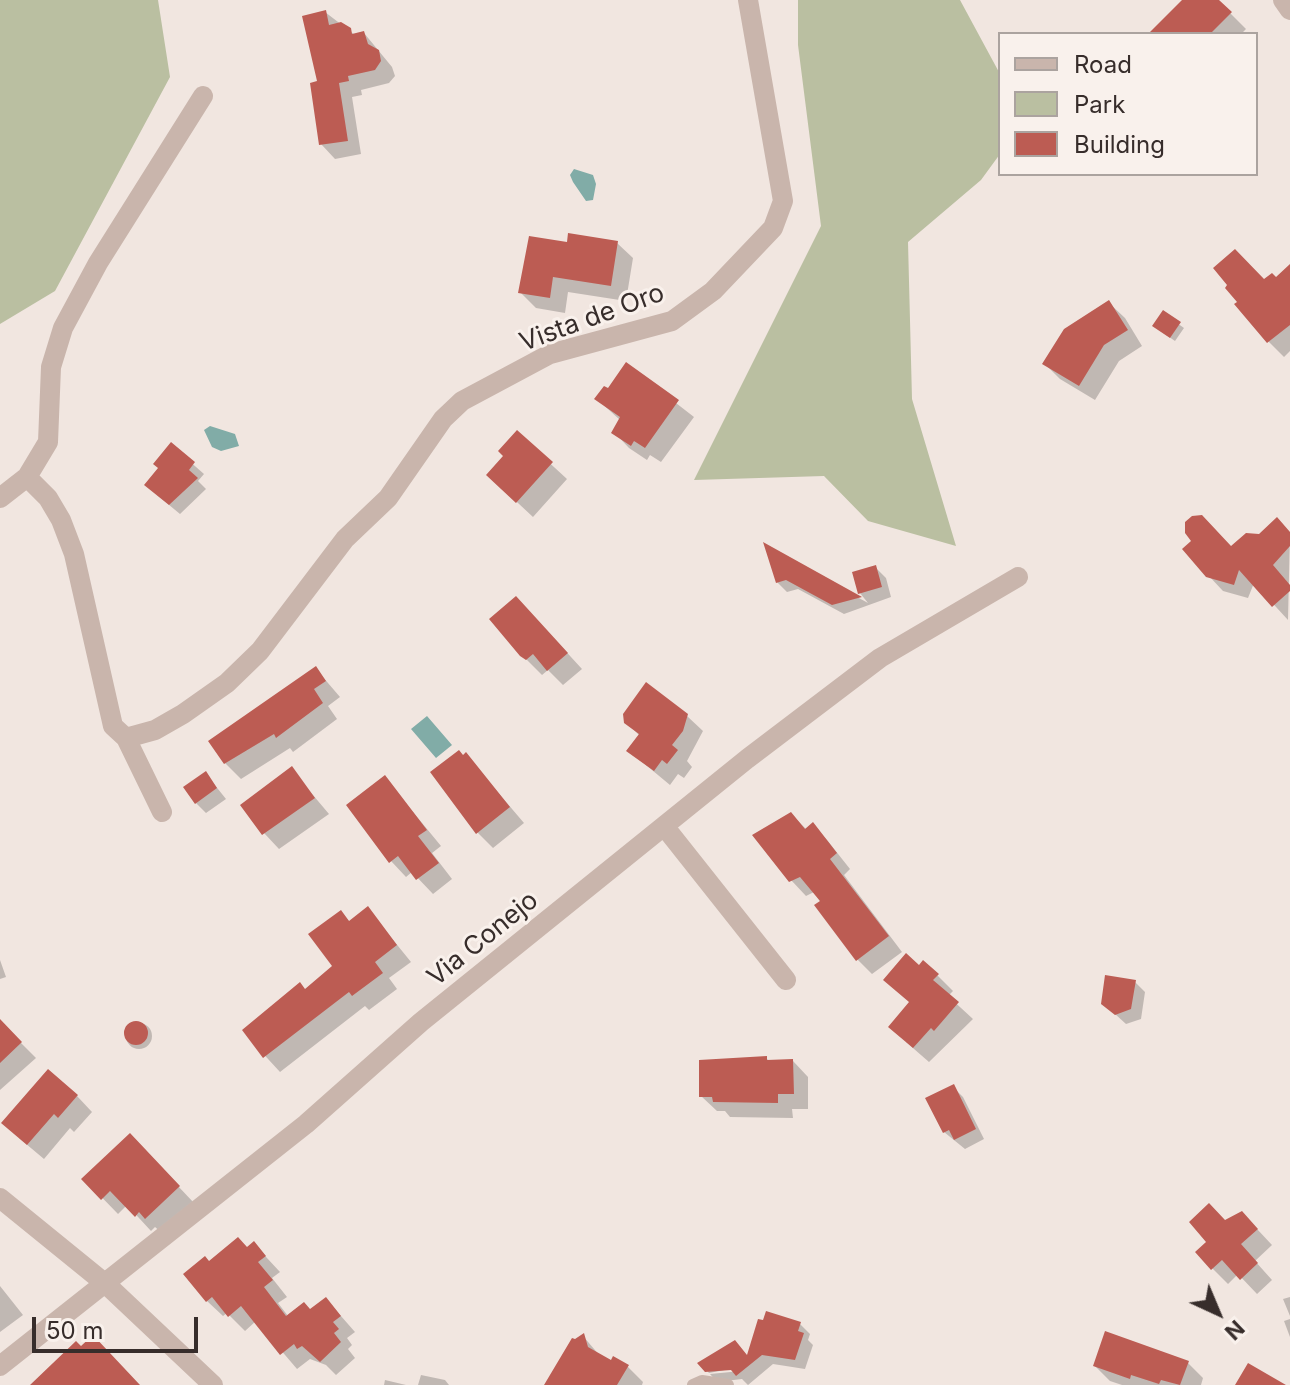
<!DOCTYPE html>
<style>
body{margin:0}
#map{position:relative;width:1290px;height:1385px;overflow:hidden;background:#f1e6e0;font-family:Inter,sans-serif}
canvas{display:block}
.legend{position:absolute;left:998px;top:32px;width:260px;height:144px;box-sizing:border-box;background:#f9f1ec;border:2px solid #aba39f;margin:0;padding:10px 14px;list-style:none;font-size:24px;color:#372d2b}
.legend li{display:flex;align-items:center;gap:16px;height:40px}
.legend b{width:40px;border:2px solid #aba39f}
.north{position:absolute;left:1178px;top:1273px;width:80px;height:80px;-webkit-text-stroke:6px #f9f1ec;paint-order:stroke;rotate:136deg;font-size:22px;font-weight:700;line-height:32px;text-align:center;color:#372d2b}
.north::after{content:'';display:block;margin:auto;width:28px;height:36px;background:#372d2b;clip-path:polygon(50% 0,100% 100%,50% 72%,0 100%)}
.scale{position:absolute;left:32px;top:1317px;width:166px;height:36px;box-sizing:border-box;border:4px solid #372d2b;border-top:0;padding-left:10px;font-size:24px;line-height:28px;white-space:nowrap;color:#372d2b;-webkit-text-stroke:6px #f9f1ec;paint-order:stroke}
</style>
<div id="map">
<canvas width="1290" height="1385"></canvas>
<ul class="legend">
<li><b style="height:10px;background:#c9b5ac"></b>Road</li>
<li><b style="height:22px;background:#babfa1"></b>Park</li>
<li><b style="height:22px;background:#bc5c53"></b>Building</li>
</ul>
<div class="north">N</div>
<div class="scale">50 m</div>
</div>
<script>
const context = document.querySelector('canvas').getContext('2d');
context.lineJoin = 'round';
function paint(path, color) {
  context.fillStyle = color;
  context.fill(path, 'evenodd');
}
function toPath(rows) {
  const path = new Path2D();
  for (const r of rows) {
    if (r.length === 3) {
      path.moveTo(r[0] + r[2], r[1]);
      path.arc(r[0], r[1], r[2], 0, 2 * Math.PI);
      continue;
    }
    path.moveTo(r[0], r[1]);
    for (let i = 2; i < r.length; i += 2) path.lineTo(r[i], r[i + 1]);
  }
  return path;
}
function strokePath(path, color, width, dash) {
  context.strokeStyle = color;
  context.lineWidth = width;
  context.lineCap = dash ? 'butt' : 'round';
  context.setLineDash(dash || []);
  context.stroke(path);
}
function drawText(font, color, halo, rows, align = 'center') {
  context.font = font + ' Inter,sans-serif';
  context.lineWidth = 6;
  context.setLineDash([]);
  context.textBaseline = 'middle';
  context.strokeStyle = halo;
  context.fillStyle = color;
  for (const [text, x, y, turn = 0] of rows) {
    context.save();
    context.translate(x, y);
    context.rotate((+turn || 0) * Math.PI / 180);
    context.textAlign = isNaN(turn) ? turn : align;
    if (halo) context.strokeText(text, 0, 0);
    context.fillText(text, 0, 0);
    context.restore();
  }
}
const green = toPath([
 [0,0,158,0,170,77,55,291,0,324],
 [798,0,960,0,1000,74,1000,154,981,180,908,242,912,399,956,546,868,521,824,476,694,480,821,226,798,45]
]);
const water = toPath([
 [574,169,593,175,596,184,593,200,586,201,573,182,570,175],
 [210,426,235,434,239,446,221,451,212,447,204,430],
 [427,716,452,745,436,758,411,729]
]);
const shadow = toPath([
 [1184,0,1217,0,1246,29,1241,34,1151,34],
 [325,12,355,35,364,33,392,67,395,76,389,83,361,90,362,95,352,97,361,154,335,159,321,144,319,83],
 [617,243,633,258,626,301,568,292,565,313,536,308,521,293,569,244],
 [1290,269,1290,351,1284,357,1268,341,1264,282,1276,279],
 [1109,303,1125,318,1142,346,1119,361,1095,400,1060,379,1045,364],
 [1163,313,1184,328,1175,341,1159,330],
 [627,365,694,417,661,462,650,455,647,460,629,448,614,432,620,420,597,399,609,391],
 [517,433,567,479,533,517,504,490,506,456],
 [171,445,204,474,198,481,206,489,180,514,157,495,160,469],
 [1290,533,1288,620,1254,583,1248,598,1223,591,1208,575],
 [766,547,868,603,860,593,876,568,886,578,891,597,844,614,798,589,787,592,777,582],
 [549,633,582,669,563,685,548,670,542,675,522,655],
 [316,669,340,697,328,706,337,719,293,752,290,748,241,779,225,763],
 [687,716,703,731,687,761,692,767,684,778,678,774,670,785,629,751,640,736,626,722],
 [466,755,524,823,493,848,477,832,463,757],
 [291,769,329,814,279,849,264,833],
 [206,774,226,799,206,813,196,803],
 [385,778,441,846,432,853,452,879,433,894,412,872,406,877,391,861],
 [791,814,807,830,812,825,827,840,850,869,844,875,902,952,872,974,857,959,814,892,806,896,791,880],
 [368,909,411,962,389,978,397,989,369,1010,365,1006,280,1072,246,1035,334,967,341,913,350,922],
 [0,960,6,977,0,979],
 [919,967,937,975,953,991,948,996,973,1019,929,1062,906,1042],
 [1135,982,1145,992,1141,1019,1126,1024,1103,1003],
 [139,1036,13],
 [2,1024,36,1058,0,1090,0,1026],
 [766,1058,770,1062,793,1061,808,1077,808,1109,792,1109,793,1118,730,1117,725,1111,717,1111,701,1096],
 [953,1087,963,1097,984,1139,965,1149,944,1132],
 [77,1096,92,1112,74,1132,70,1128,44,1159,19,1138],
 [145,1151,194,1203,162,1233,155,1227,151,1231,127,1205,118,1214,84,1179],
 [1225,1222,1257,1229,1272,1245,1255,1261,1272,1280,1257,1294,1238,1274,1228,1284,1212,1268],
 [254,1244,280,1272,272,1278,287,1297,278,1303,288,1316,311,1311,326,1299,355,1332,347,1338,352,1345,348,1349,355,1358,336,1375,326,1365,310,1359,297,1369,256,1321,245,1331,227,1313,223,1316,207,1301,210,1263],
 [0,1286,23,1315,0,1332],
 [1290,1297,1290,1316,1283,1299],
 [1290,1319,1290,1337,1284,1321],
 [800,1324,810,1334,808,1340,813,1345,805,1369,773,1364,748,1385,742,1379,717,1382,710,1374,741,1371,740,1367,709,1373,700,1363,748,1357],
 [583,1336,600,1356,628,1367,643,1382,642,1385,551,1385],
 [1188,1363,1203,1378,1201,1385,1122,1385,1110,1381,1095,1366],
 [421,1375,445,1380,449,1385,418,1385],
 [385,1380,406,1385,384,1385]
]);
const building = toPath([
 [1182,0,1219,0,1232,12,1210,34,1148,34],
 [326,10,329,25,341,22,351,28,352,34,364,31,368,44,379,50,381,61,375,70,348,76,349,81,339,83,348,141,319,145,310,83,317,81,302,16],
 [568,233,618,241,611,286,553,277,550,298,518,293,529,236,567,242],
 [1235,249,1264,279,1272,273,1276,277,1290,264,1290,325,1267,343,1234,304,1237,302,1225,288,1227,285,1213,268],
 [1109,300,1128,330,1104,345,1079,386,1042,364,1064,329],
 [1163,310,1181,322,1170,338,1152,326],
 [626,362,679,400,645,448,634,441,631,446,611,433,620,417,594,399,604,386,608,388],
 [517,430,553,462,516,503,486,475,503,456,498,451],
 [171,442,195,462,189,470,198,478,169,505,144,485,158,468,153,464],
 [1202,515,1231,546,1246,533,1259,534,1277,517,1290,532,1290,546,1273,565,1290,585,1290,591,1272,607,1239,570,1234,585,1206,577,1182,549,1191,541,1185,533,1185,522,1192,516],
 [763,542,862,597,832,605,786,580,776,583],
 [876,565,882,587,858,594,852,572],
 [516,596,568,653,547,671,533,654,526,660,520,656,489,619],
 [316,666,326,681,314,689,323,703,276,738,274,734,224,764,208,741],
 [646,682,688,714,683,731,672,745,678,750,667,764,662,760,654,771,626,751,639,734,624,723,623,714],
 [459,750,463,755,466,752,510,807,476,834,430,772],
 [292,766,315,798,262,835,240,805],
 [206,771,217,788,195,804,183,787],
 [385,775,427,830,418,836,439,863,416,880,398,856,389,863,346,805],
 [791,812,805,829,813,822,837,853,830,859,889,936,856,961,814,905,820,901,800,877,789,882,752,835],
 [368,906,397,945,375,962,383,973,352,996,349,992,263,1058,242,1030,300,982,305,989,332,966,308,934,341,910,349,921],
 [906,953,919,965,923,960,939,974,933,980,959,1002,934,1031,931,1028,913,1048,888,1027,909,1002,883,980],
 [1105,975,1136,980,1131,1009,1115,1015,1101,1004],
 [0,1019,22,1042,0,1063],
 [136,1033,12],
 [767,1056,767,1060,793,1059,794,1094,778,1094,778,1103,713,1102,712,1097,699,1097,699,1060],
 [48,1069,78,1095,58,1118,54,1114,27,1145,1,1123],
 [954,1084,976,1129,954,1140,949,1130,943,1133,925,1098],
 [130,1133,180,1186,145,1219,139,1212,135,1217,110,1191,101,1200,81,1179],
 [1209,1203,1225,1220,1242,1211,1258,1229,1241,1244,1258,1263,1240,1280,1222,1260,1211,1270,1195,1252,1206,1242,1189,1222],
 [238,1237,247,1247,254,1241,266,1256,258,1262,273,1280,264,1287,286,1316,304,1302,310,1309,326,1297,341,1316,333,1322,339,1329,334,1333,341,1342,320,1362,302,1346,297,1349,294,1344,280,1355,241,1306,228,1317,212,1297,206,1302,183,1274,205,1256,209,1261],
 [766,1311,801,1322,798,1331,804,1333,795,1360,762,1355,736,1376,731,1370,705,1372,697,1363,735,1340,747,1355,758,1319,763,1320],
 [1105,1331,1189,1361,1180,1385,1161,1380,1159,1384,1131,1375,1130,1379,1093,1366],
 [584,1333,588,1347,611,1360,613,1356,629,1365,617,1385,544,1385,572,1338,575,1339],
 [93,1335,140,1385,30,1385,76,1341,81,1346],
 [1248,1363,1286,1385,1235,1385]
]);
const lane = toPath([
 [693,1385,702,1381,728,1385]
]);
const street = toPath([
 [1283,0,1290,10],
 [27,477,48,442,51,367,63,328,98,263,203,96],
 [0,498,27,477,48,498,61,520,74,554,113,726,126,738,155,730,183,714,227,683,260,651,345,539,388,498,443,419,462,401,550,354,672,321,713,291,773,228,783,201,748,0],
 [126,738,162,812],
 [664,826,786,980],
 [0,1198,107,1285,213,1385],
 [0,1366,306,1124,421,1022,747,759,880,658,1018,577]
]);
const streetNames = [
 ["Vista de Oro",592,318,-20],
 ["Via Conejo",483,939,-39]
];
paint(green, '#babfa1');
paint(water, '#81aca7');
paint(shadow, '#0003');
paint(building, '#bc5c53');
strokePath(lane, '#c9b5ac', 12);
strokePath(street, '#c9b5ac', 20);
drawText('26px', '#372d2b', '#f9f1ec', streetNames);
</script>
